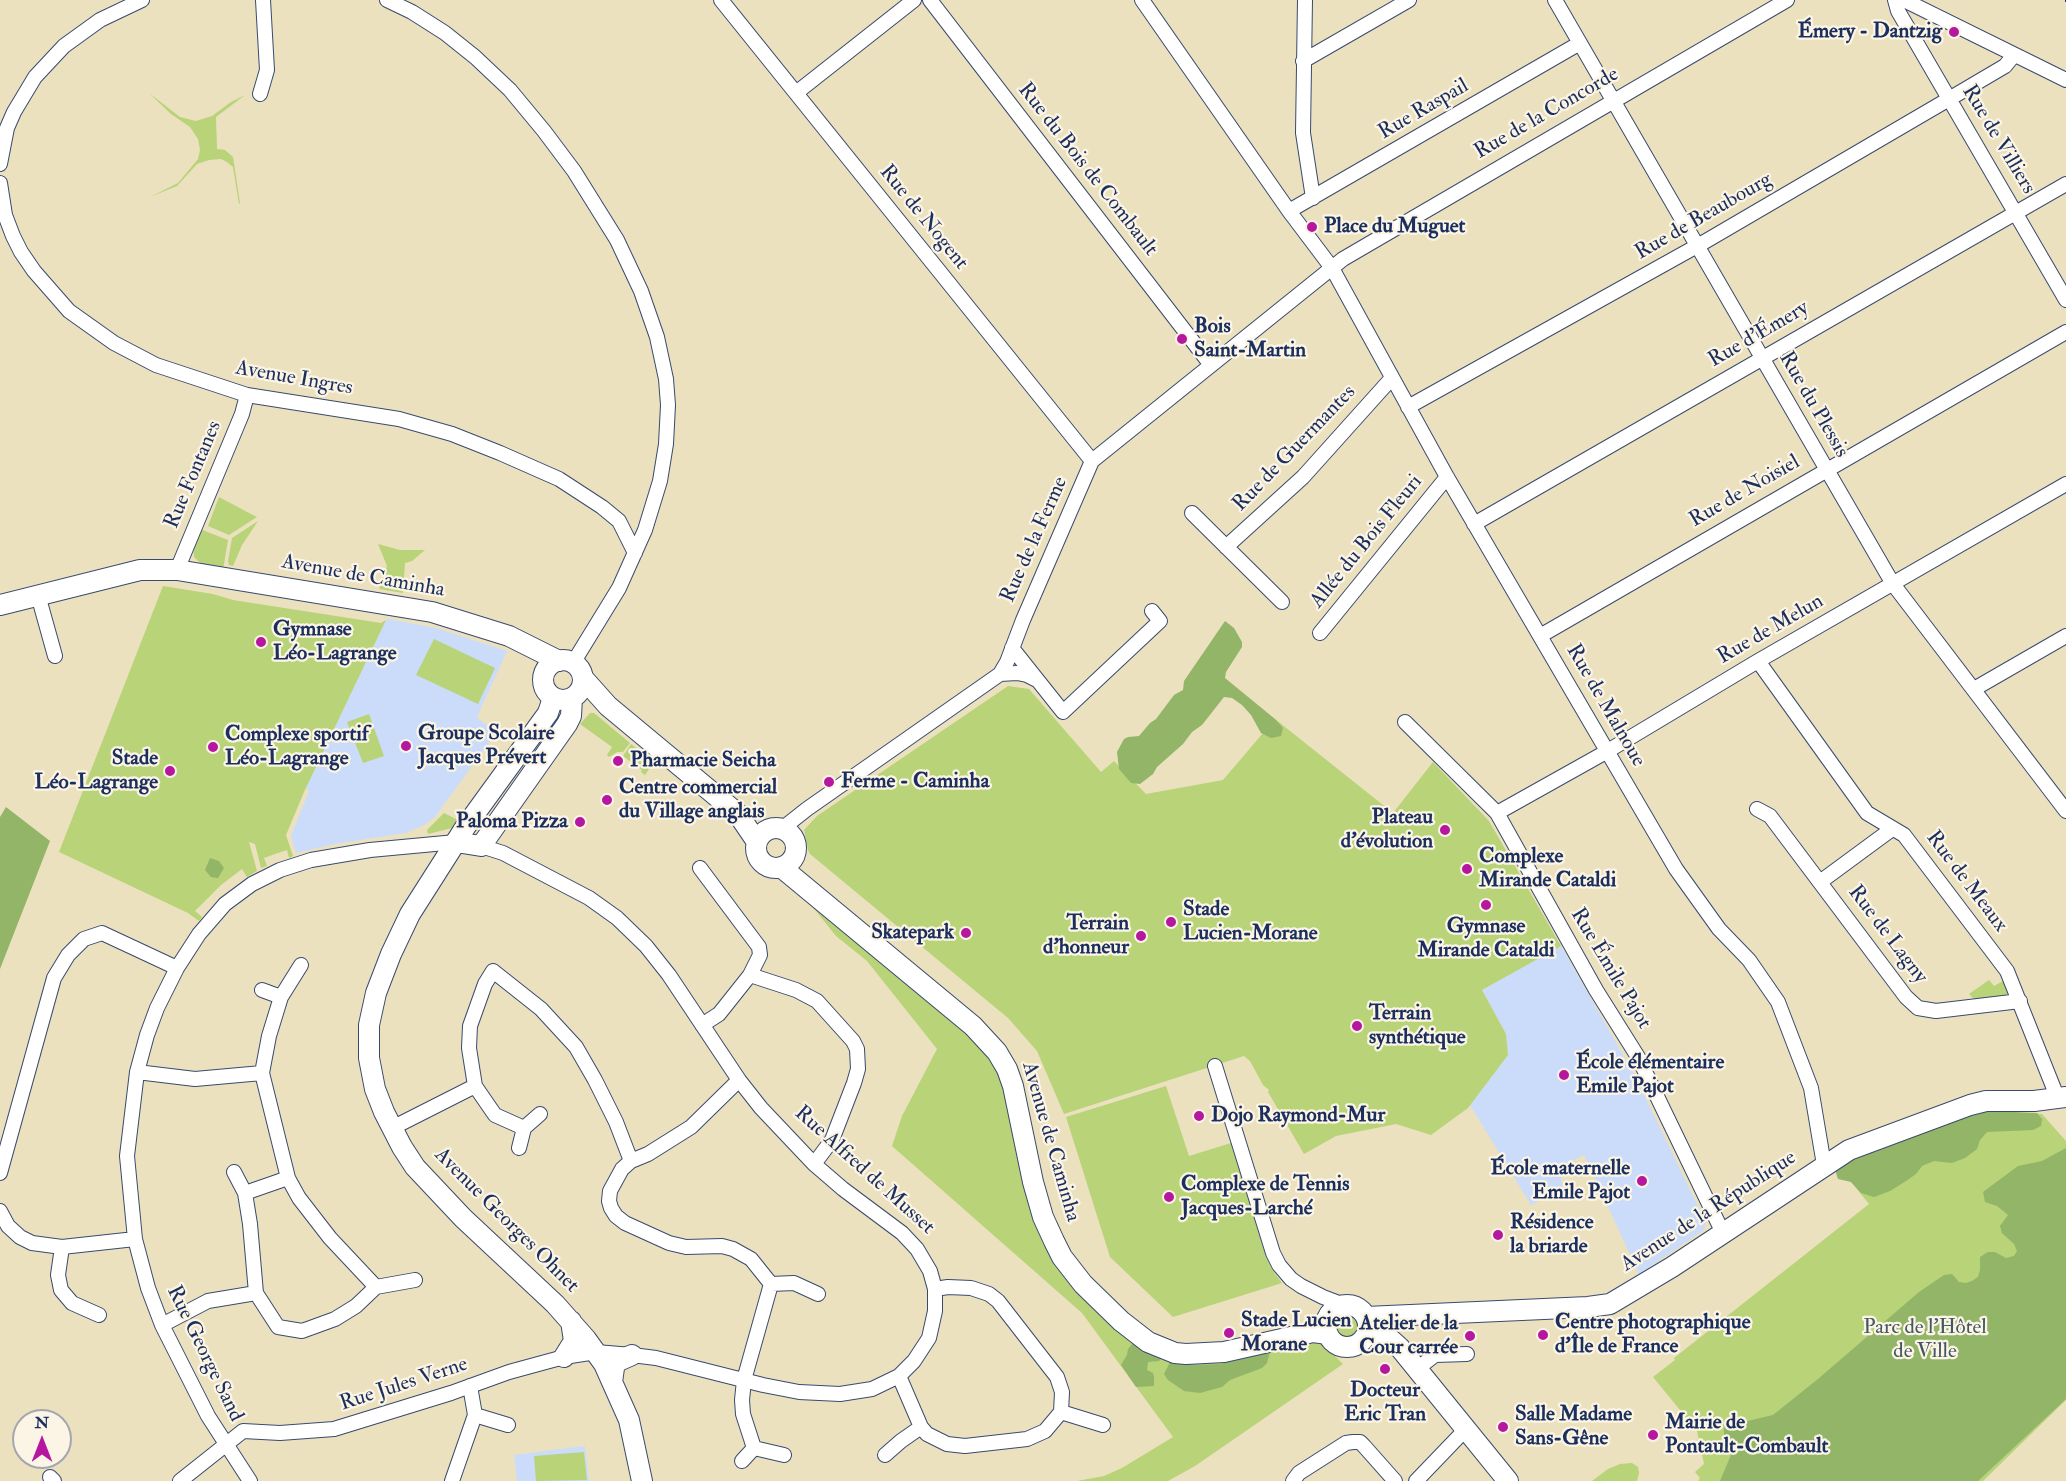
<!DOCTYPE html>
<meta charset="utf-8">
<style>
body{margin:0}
#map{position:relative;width:2066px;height:1481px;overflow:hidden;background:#ebe1bf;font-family:"IM FELL Double Pica",serif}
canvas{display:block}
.north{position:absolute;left:12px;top:1409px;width:60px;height:60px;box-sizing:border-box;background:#fcf5e5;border:2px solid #a2a6af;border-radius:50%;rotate:0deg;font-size:16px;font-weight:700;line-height:24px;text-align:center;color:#1b2f5e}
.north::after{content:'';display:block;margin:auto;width:21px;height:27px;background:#b5179e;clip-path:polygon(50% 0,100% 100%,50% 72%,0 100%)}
</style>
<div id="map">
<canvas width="2066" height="1481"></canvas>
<div class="north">N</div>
</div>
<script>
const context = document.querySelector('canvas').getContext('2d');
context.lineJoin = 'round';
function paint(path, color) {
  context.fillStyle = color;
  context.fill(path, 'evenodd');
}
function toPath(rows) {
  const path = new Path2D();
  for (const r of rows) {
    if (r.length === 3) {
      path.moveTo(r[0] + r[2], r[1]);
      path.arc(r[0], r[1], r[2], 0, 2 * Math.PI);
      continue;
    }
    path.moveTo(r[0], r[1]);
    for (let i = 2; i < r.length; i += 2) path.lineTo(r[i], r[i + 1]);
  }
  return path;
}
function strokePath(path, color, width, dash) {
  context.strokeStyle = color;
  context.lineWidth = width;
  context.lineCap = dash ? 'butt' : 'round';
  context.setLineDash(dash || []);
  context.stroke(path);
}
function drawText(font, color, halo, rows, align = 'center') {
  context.font = font + ' "IM FELL Double Pica",serif';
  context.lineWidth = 4.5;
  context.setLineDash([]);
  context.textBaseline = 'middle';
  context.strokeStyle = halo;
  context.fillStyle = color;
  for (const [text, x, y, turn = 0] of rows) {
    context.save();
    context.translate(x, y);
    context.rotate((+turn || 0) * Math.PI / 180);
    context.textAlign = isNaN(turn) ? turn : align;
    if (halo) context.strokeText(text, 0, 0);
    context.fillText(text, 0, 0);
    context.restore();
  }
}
const built = toPath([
 [388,619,436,628,507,651,477,717,496,733,435,817,424,825,406,833,335,844,296,853,291,836,309,791,306,788,386,620],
 [1561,946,1635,1076,1706,1223,1704,1230,1639,1274,1584,1155,1559,1167,1563,1188,1531,1205,1470,1105,1508,1055,1506,1034,1482,990],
 [585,1446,589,1481,517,1481,514,1455]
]);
const green = toPath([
 [149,93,180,117,196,121,212,116,231,102,245,95,216,117,217,149,225,150,233,157,240,203,239,204,233,167,227,162,221,159,209,160,197,164,177,186,150,197,178,183,198,159,200,150,198,139,190,127,171,114],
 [219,497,249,513,257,517,229,535,208,526],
 [258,521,242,545,233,566,229,565,228,561,232,538],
 [200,529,228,540,223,570,202,565,194,557,193,547],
 [378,544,400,550,425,550,412,561,405,563,403,593,379,589,387,566],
 [163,586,213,594,233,600,381,623,386,620,304,792,286,835,293,856,289,858,287,850,275,854,264,858,267,866,261,868,255,844,249,842,257,871,247,877,242,869,221,885,195,911,202,917,199,921,188,913,59,852],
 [434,639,495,668,478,704,416,675],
 [1008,686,1029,689,1101,772,1114,761,1146,794,1223,780,1275,719,1393,813,1433,762,1489,821,1561,946,1482,990,1506,1034,1508,1055,1468,1108,1431,1135,1396,1124,1336,1136,1304,1154,1268,1092,1269,1090,1263,1085,1250,1061,1244,1056,1064,1114,1037,1051,1008,1018,810,854,808,850,804,830,817,816],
 [590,713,594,713,630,743,623,752,617,752,609,757,607,755,612,747,580,724],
 [369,714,384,756,363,763,347,722],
 [631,744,654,762,645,775,641,772,642,770,623,756],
 [444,813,462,822,456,827,428,834,427,830],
 [807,900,983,1047,1001,1074,1035,1218,1152,1353,1319,1340,1343,1364,1195,1466,1168,1481,1077,1481,1104,1476,1122,1468,1173,1437,1082,1313,892,1146,902,1116,937,1049,867,961,836,936],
 [1989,980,1994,986,2003,981,2008,991,2007,994,2002,998,1974,999,1969,994],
 [1166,1086,1189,1156,1231,1143,1266,1257,1273,1271,1282,1283,1173,1317,1110,1257,1066,1117],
 [1990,1111,2042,1114,2066,1141,2066,1400,1983,1481,1698,1481,1700,1478,1695,1472,1704,1464,1697,1431,1653,1377,1675,1360,1674,1358,1869,1204,1839,1167],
 [1347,1326,10],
 [584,1452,587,1480,536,1481,534,1456],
 [1632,1463,1638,1467,1639,1473,1637,1481,1592,1481,1608,1469,1620,1464]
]);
const forest = toPath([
 [1225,621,1234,628,1242,642,1242,647,1226,672,1225,678,1275,719,1283,728,1281,736,1271,738,1261,733,1251,715,1242,705,1232,698,1224,697,1202,725,1192,732,1183,744,1157,767,1153,774,1140,784,1131,783,1119,769,1117,752,1124,739,1128,737,1139,736,1150,723,1156,719,1174,695,1183,690,1184,681],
 [6,807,50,841,0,969,0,817],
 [210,858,219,861,224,868,218,878,211,877,205,870],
 [1990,1111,2037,1113,2042,1119,2041,1126,2033,1130,1987,1132,1980,1140,1977,1149,1965,1158,1952,1163,1934,1161,1922,1166,1916,1174,1906,1181,1890,1191,1874,1197,1861,1193,1851,1182,1838,1179,1836,1173,1836,1169,1859,1156,1961,1117],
 [2066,1148,2066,1399,1978,1481,1720,1481,1731,1455,1724,1443,1724,1427,1735,1418,1748,1421,1773,1415,1818,1379,1919,1292,1944,1275,1952,1274,1959,1282,1966,1283,1972,1281,1978,1277,1980,1270,1980,1257,1988,1252,1995,1252,2006,1258,2014,1256,2017,1251,2014,1244,2002,1233,2000,1226,2008,1215,1997,1206,1985,1202,1983,1192,2018,1166,2042,1161],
 [1134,1342,1163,1357,1159,1361,1148,1362,1147,1370,1153,1373,1154,1377,1154,1386,1136,1387,1121,1365,1127,1355,1128,1349],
 [1270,1351,1267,1363,1262,1368,1230,1380,1222,1387,1200,1393,1184,1391,1168,1380,1164,1374,1170,1362,1194,1365,1220,1364]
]);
const street = toPath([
 [387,0,412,12,445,33,475,57,510,90,544,131,574,171,617,240,641,291,657,337,666,379,668,405,666,444,660,481,645,530,619,588,573,663],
 [721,0,1092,461],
 [930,0,1211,365],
 [1142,0,1289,211,1332,268,1447,477,1676,869,1719,929,1749,960,1778,1002,1811,1088,1824,1165],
 [1305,0,1303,133,1313,198],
 [1555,0,1893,584,2066,811],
 [1895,0,1898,11,2066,300],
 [1904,0,2066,80],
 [1303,61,1409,0],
 [796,93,914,0],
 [260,94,267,70,263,0],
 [0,164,7,128,14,112,35,77,64,46,100,20,142,0],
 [0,183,5,215,13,236,21,252,34,271,69,311,114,343,156,365,247,395,399,419,452,434,500,453,559,479,602,507,619,521,635,553],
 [1289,211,1580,43],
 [1408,407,1706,241,1949,99,2005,66,2014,55],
 [1192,513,1282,602],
 [1474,524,2066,184],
 [1226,547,1303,477,1391,379],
 [177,570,242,414,247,395],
 [38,595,55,656],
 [1320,633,1447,477],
 [1540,636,2066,332],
 [1012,648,1063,712,1160,621,1152,611],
 [1758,661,1867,813,1904,835,2007,971,2058,1099],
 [1000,674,1017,673,1027,675,1037,680],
 [1974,689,2066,636],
 [1405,722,1497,813,1596,990,1638,1057,1723,1233],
 [1757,809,1770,816,1906,997,1918,1008,1936,1011,2020,1001],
 [1497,813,1606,752,1758,661,2066,484],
 [783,828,807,809,1000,674,1007,662,1023,620,1092,461,1343,259,1787,0],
 [700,868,759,947,760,955,750,975,719,1014,702,1025],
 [1820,882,1892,829],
 [750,975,796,990,817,1001,853,1041,857,1049,858,1069,854,1083,832,1140,814,1164],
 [262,990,281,997],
 [1215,1066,1273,1253,1279,1265,1291,1279,1301,1286,1323,1297,1344,1305],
 [137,1072,195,1079,262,1073,288,1178,299,1198,330,1238,376,1287,415,1280],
 [262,1073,269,1036,281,997,301,965],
 [739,1080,691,1127,648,1154,631,1161,622,1169,610,1191,609,1201,611,1208,616,1216,625,1223,669,1243,686,1247,722,1246,733,1249,751,1259,771,1284,794,1283,818,1294],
 [475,1086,495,1115,524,1128],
 [392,1128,475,1086,469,1048,470,1026,485,984,493,971,541,1009,576,1047,595,1080,616,1122,631,1161],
 [519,1148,524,1128,540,1114],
 [234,1172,245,1193],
 [0,1173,54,978,68,955,84,939,102,933,177,968],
 [288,1178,245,1193,250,1224,256,1293,278,1327,302,1331,335,1319,356,1306,376,1287],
 [0,1211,8,1226,20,1237,32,1243,62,1247,135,1239],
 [62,1247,58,1275,61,1290,72,1303,99,1315],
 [162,1325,208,1301,256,1293],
 [1417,1369,1435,1355,1467,1354],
 [899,1376,921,1427,927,1434,947,1444,965,1446,1027,1439,1045,1431,1061,1412,1062,1392,1057,1377,998,1301,989,1294,971,1288,948,1287,935,1289],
 [1061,1412,1103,1425],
 [475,1415,508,1425],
 [754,1448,743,1414,742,1400,744,1380,771,1284],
 [885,1455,901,1441,921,1427],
 [742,1461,754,1448,784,1455],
 [50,1477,54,1481],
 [180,1481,243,1431,280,1433,334,1429,451,1393,509,1372,564,1357,596,1352,632,1355,656,1358,763,1385,799,1392,840,1394,872,1389,899,1376,914,1361,929,1338,935,1311,935,1289,930,1271,917,1249,902,1233,843,1189,814,1164,761,1108,739,1080,669,975,646,946,617,918,589,898,503,853,481,846],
 [250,1481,208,1416,162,1325,148,1288,135,1239,127,1156,137,1072,147,1035,157,1008,177,968,199,934,225,904,252,884,280,870,311,860,370,850,456,842],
 [452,1481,475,1415,470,1386],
 [1293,1481,1299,1473,1346,1443,1353,1442,1360,1442,1364,1446,1395,1481],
 [1416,1481,1465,1430]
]);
const secondary = toPath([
 [0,605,140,570,177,570,432,612,509,636,559,661],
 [563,680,20],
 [583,678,608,706,738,814,757,842],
 [553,698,548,713,466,826,410,914,391,954,376,993,369,1025,369,1058,375,1089,384,1112,402,1147,415,1167,463,1218,555,1304,586,1339,604,1364,629,1420,642,1481],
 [776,848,20],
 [456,842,481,846,567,724,571,716,572,698],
 [781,867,973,1026,997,1052,1007,1069,1013,1086,1033,1182,1043,1217,1054,1241,1062,1257,1083,1284,1121,1321,1148,1342,1175,1353,1186,1354,1224,1352,1313,1332,1328,1334],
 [1347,1326,21],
 [1366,1317,1588,1307,1610,1304,1672,1267,1849,1150,1970,1105,1986,1101,2034,1101,2066,1097],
 [1368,1330,1390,1339,1400,1348,1508,1481],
 [564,1357,574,1341,571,1321],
 [612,1382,614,1368,616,1362,632,1355]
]);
const rail = toPath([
 [2065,0,2066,0]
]);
const markers = [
 [1954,32,6,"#b5179e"],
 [1312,227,6,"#b5179e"],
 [1182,339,6,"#b5179e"],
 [261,642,6,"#b5179e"],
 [406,746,6,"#b5179e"],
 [213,747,6,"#b5179e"],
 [618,761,6,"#b5179e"],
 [170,771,6,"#b5179e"],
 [829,782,6,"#b5179e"],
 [607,800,6,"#b5179e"],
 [580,822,6,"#b5179e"],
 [1445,830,6,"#b5179e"],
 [1467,869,6,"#b5179e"],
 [1486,905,6,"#b5179e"],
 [1171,922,6,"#b5179e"],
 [966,933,6,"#b5179e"],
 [1141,936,6,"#b5179e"],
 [1357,1026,6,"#b5179e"],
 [1564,1075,6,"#b5179e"],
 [1199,1116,6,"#b5179e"],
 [1642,1181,6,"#b5179e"],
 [1169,1197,6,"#b5179e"],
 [1498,1235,6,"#b5179e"],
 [1229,1333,6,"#b5179e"],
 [1543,1335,6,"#b5179e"],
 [1470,1336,6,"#b5179e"],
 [1385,1369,6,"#b5179e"],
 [1503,1427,6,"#b5179e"],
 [1653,1435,6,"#b5179e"]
];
const poiNames = [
 ["Émery - Dantzig",1942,32,"right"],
 ["Place du Muguet",1324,227],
 ["Bois",1194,327],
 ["Saint-Martin",1194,351],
 ["Gymnase",273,630],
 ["Léo-Lagrange",273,654],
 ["Groupe Scolaire",418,734],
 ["Jacques Prévert",418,758],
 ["Complexe sportif",225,735],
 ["Léo-Lagrange",225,759],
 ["Stade",158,759,"right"],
 ["Léo-Lagrange",158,783,"right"],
 ["Pharmacie Seicha",630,761],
 ["Ferme - Caminha",841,782],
 ["Centre commercial",619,788],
 ["du Village anglais",619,812],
 ["Plateau",1433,818,"right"],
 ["d’évolution",1433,842,"right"],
 ["Paloma Pizza",568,822,"right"],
 ["Complexe",1479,857],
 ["Mirande Cataldi",1479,881],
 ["Stade",1183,910],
 ["Lucien-Morane",1183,934],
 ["Terrain",1129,924,"right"],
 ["d'honneur",1129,948,"right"],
 ["Gymnase",1486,927,"center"],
 ["Mirande Cataldi",1486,951,"center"],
 ["Skatepark",954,933,"right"],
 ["Terrain",1369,1014],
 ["synthétique",1369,1038],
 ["École élémentaire",1576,1063],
 ["Emile Pajot",1576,1087],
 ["Dojo Raymond-Mur",1211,1116],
 ["École maternelle",1630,1169,"right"],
 ["Emile Pajot",1630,1193,"right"],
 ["Complexe de Tennis",1181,1185],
 ["Jacques-Larché",1181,1209],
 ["Résidence",1510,1223],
 ["la briarde",1510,1247],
 ["Stade Lucien",1241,1321],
 ["Morane",1241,1345],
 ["Centre photographique",1555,1323],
 ["d'Île de France",1555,1347],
 ["Atelier de la",1458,1324,"right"],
 ["Cour carrée",1458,1348,"right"],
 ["Docteur",1385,1391,"center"],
 ["Eric Tran",1385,1415,"center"],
 ["Salle Madame",1515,1415],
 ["Sans-Gêne",1515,1439],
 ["Mairie de",1665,1423],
 ["Pontault-Combault",1665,1447]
];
const streetNames = [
 ["Rue Raspail",1424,110,-30],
 ["Rue de la Concorde",1547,114,-30],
 ["Rue de Villiers",1998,140,59],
 ["Rue du Bois de Combault",1087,170,52],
 ["Rue de Beaubourg",1704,217,-30],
 ["Rue de Nogent",923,218,51],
 ["Rue d'Émery",1759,335,-30],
 ["Avenue Ingres",294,379,10],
 ["Rue du Plessis",1813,405,60],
 ["Rue de Guermantes",1295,449,-46],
 ["Rue Fontanes",194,475,-67],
 ["Rue de Noisiel",1745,492,-30],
 ["Rue de la Ferme",1035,540,-66],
 ["Allée du Bois Fleuri",1367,542,-51],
 ["Avenue de Caminha",363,577,10],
 ["Rue de Melun",1771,630,-30],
 ["Rue de Malnoue",1605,706,60],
 ["Rue de Meaux",1966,882,53],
 ["Rue de Lagny",1887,935,53],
 ["Rue Émile Pajot",1610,969,59],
 ["Avenue de Caminha",1050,1142,74],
 ["Rue Alfred de Musset",864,1171,42],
 ["Avenue de la République",1709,1212,-33],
 ["Avenue Georges Ohnet",506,1221,45],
 ["Rue George Sand",204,1354,64],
 ["Rue Jules Verne",404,1385,-18]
];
const parkNames = [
 ["Parc de l’Hôtel",1925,1328],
 ["de Ville",1925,1352]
];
paint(built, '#cadcf9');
paint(green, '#b8d378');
paint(forest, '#92b568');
strokePath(street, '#3a4a6d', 16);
strokePath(secondary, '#3a4a6d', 22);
strokePath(street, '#fff', 14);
strokePath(secondary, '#fff', 20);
strokePath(rail, '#1b2f5e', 4, [9, 4.5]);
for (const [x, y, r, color] of markers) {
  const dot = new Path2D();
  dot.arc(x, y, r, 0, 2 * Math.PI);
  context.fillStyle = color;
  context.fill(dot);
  strokePath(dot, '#fcf5e5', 2);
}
drawText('bold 21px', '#1b2f5e', '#fcf5e5', poiNames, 'left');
drawText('21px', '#1b2f5e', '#fcf5e5', streetNames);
drawText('21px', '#425864', '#fcf5e5', parkNames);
</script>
